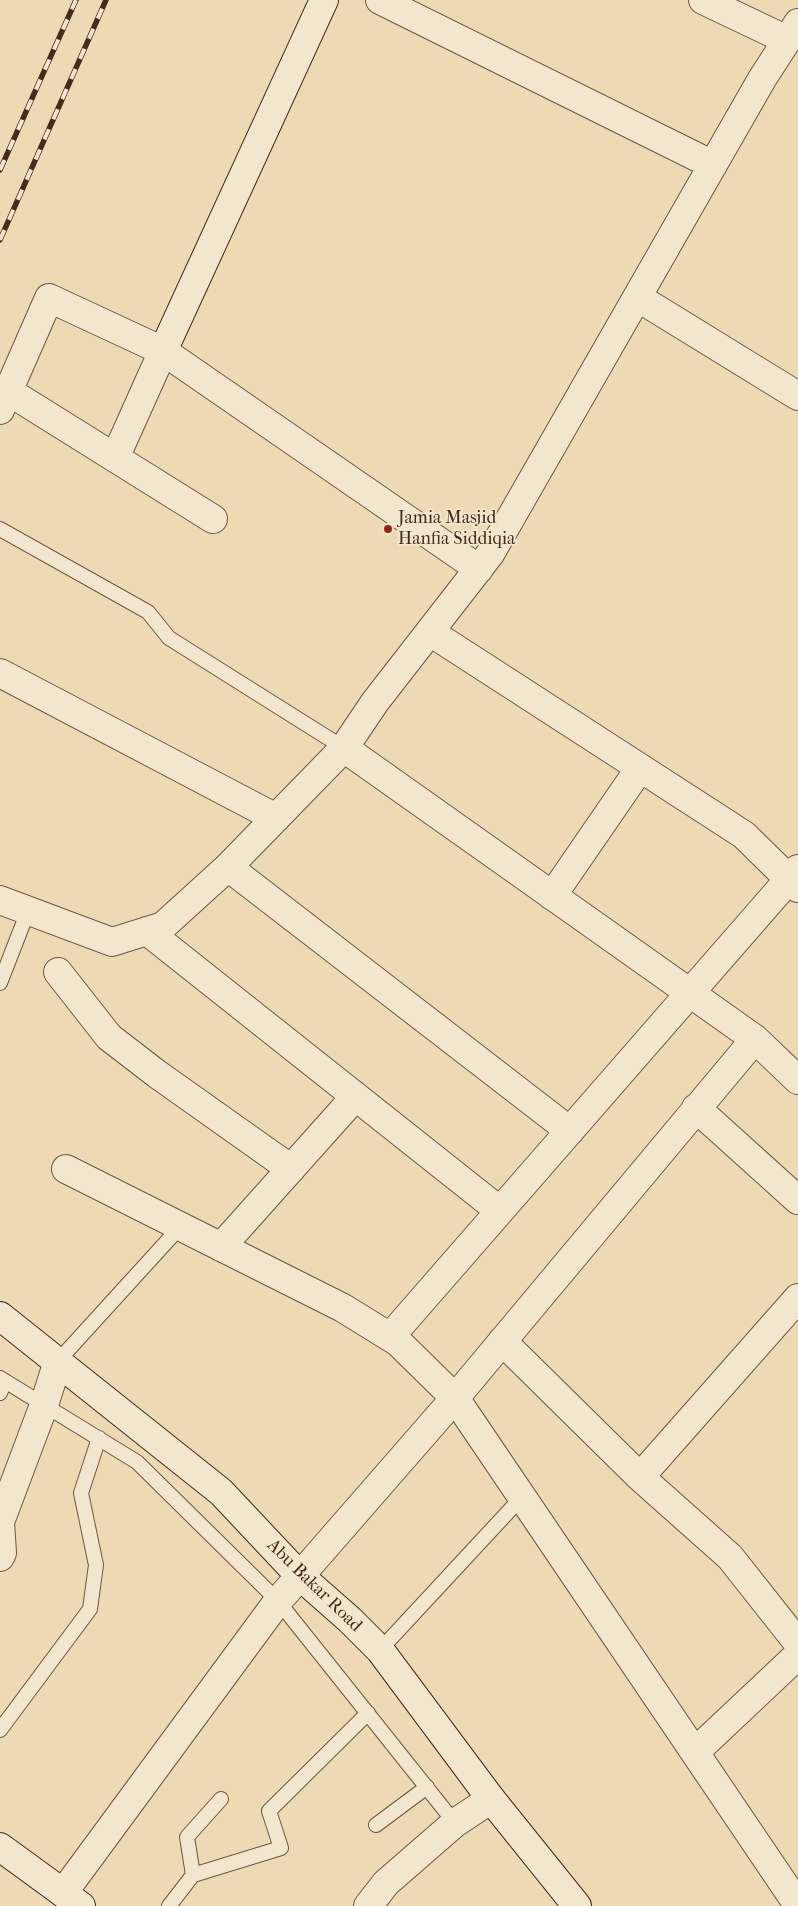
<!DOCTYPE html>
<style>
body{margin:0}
canvas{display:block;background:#edd9b3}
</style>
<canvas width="798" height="1906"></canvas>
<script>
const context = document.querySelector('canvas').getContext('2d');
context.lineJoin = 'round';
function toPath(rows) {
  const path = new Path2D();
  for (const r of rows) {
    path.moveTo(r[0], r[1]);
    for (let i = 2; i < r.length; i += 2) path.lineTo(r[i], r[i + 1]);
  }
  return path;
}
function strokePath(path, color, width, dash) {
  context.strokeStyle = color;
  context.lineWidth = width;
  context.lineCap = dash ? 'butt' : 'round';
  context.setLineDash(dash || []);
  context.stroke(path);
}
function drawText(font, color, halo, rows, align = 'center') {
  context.font = font + ' "IM FELL French Canon",serif';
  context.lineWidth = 4;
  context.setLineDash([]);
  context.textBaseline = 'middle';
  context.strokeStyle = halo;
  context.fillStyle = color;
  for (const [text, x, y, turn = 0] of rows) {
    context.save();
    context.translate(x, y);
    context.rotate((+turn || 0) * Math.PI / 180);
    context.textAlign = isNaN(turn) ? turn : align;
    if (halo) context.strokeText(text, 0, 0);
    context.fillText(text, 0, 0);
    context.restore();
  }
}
const lane = toPath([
 [0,529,148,612,169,638,344,748],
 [0,983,28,911],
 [58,1361,181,1226],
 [0,1378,137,1462,278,1601,455,1823],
 [0,1393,5,1381],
 [380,1650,522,1497],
 [0,1730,90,1609,96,1565,81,1493,99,1438],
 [376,1825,427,1787],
 [193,1875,281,1848,269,1811,368,1713],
 [169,1906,193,1875,187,1837,221,1799]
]);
const street = toPath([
 [380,0,713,165],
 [703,0,787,40],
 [637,297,798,396],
 [8,391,213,519],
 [0,410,49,298,163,351,479,569],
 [115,458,163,351],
 [430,632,744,835,798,888],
 [0,673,276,818],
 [228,867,570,1131],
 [552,896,640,768],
 [0,900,112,942,163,926,228,867,344,748],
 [147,931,500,1211],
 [58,972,109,1037,157,1074,291,1169],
 [755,1039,798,1080],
 [696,1108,798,1200],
 [66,1169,343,1308,398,1342,455,1398,798,1905],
 [221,1247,355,1097],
 [390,1337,798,869],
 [502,1341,640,1477,730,1557,798,1643],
 [640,1477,798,1298],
 [0,1557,2,1553,0,1522,44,1405,58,1361],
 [695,1752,798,1655],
 [63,1893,278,1601,455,1398,755,1039,344,748,375,702,490,554,762,79,798,23],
 [368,1906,386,1883,455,1823,491,1799]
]);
const secondary = toPath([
 [163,351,324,0],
 [0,1316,221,1492,300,1576,350,1620,380,1650,491,1799,577,1906],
 [0,1847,81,1906]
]);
const rail = toPath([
 [0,170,76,0],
 [0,240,106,0]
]);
const markers = [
 [388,529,5,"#8f2418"]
];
const poiNames = [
 ["Jamia Masjid",398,519],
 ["Hanfia Siddiqia",398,540]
];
const streetNames = [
 ["Abu Bakar Road",314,1586,44]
];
strokePath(lane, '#705642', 16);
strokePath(street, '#705642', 30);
strokePath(secondary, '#462a1c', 30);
strokePath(lane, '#f3e6ce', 14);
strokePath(street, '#f3e6ce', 28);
strokePath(secondary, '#f3e6ce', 28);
strokePath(rail, '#462a1c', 5.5);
strokePath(rail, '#f3e6ce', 4, [11]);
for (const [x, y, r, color] of markers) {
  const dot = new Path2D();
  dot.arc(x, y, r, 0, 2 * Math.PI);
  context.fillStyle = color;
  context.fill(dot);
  strokePath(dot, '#f3e6ce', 2);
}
drawText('18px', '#462a1c', '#f3e6ce', poiNames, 'left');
drawText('18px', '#462a1c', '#f3e6ce', streetNames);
</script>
